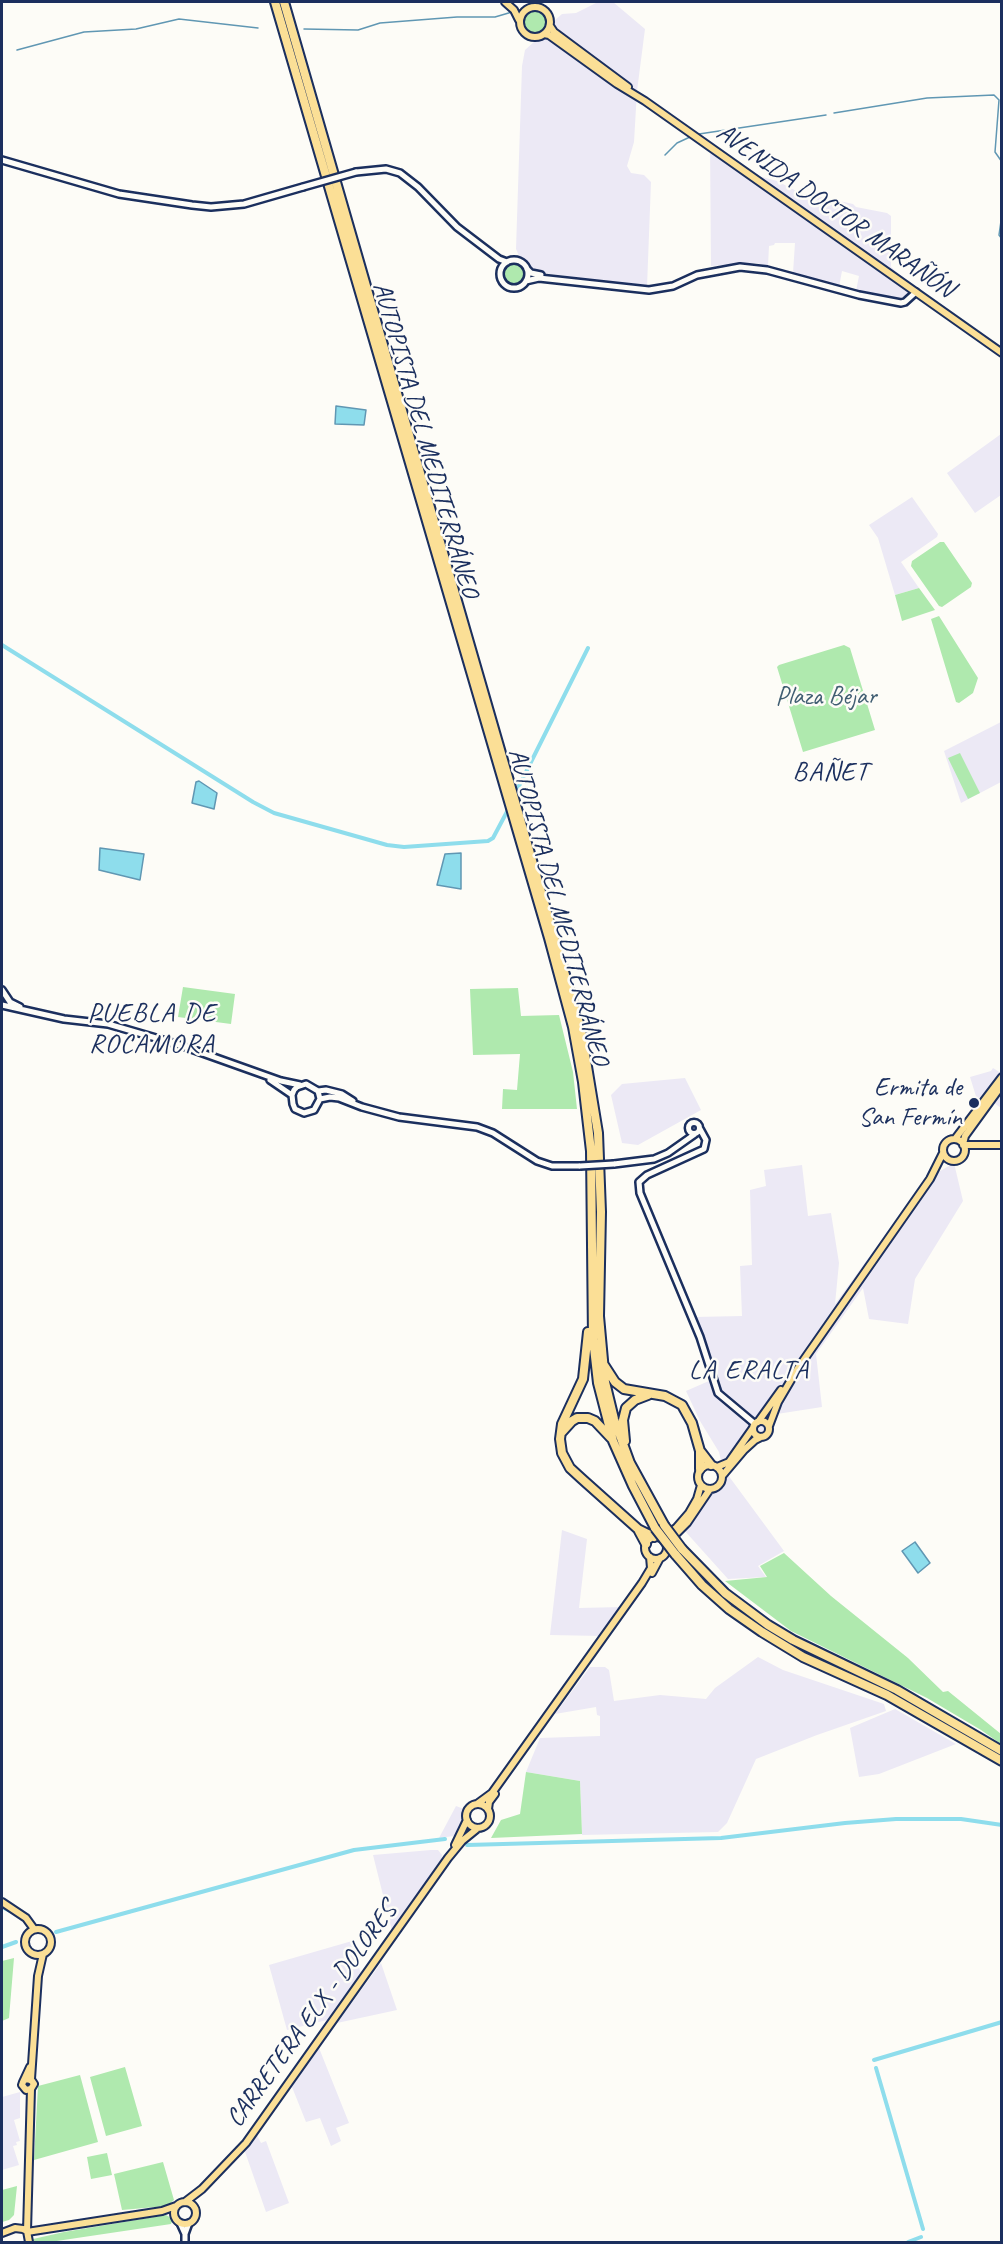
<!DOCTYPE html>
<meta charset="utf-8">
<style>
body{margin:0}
#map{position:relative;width:1003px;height:2244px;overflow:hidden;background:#fdfcf7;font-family:Caveat,sans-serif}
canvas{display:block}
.frame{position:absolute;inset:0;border:3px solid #1b2f5e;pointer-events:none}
</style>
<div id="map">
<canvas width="1003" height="2244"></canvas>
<div class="frame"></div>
</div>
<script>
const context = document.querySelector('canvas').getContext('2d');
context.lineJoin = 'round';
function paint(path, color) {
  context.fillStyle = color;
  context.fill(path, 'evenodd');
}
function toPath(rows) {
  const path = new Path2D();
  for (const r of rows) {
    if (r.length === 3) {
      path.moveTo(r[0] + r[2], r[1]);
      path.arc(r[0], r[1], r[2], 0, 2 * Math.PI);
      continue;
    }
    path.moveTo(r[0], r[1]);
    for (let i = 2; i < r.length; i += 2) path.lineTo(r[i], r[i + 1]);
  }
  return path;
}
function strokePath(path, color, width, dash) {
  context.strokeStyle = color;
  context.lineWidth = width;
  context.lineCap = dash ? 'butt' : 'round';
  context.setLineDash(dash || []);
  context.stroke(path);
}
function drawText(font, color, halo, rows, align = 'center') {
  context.font = font + ' Caveat,sans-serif';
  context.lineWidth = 5;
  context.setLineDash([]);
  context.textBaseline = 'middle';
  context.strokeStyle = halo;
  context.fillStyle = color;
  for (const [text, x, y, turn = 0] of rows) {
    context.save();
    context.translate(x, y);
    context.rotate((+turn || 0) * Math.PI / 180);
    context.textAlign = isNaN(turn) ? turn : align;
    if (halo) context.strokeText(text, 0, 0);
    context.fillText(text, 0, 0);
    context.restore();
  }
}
const built = toPath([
 [598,2,613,2,645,29,637,91,634,142,627,166,631,173,644,175,651,182,647,287,535,272,531,271,529,266,520,258,516,249,522,66,525,50,535,41,548,36,554,28,555,20,562,14,576,13],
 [710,144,755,175,777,181,806,196,810,198,813,195,853,204,856,207,887,213,891,216,891,267,913,286,903,298,894,299,856,291,859,276,842,271,839,287,793,273,795,243,775,243,774,245,769,246,768,266,756,263,711,266],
 [1001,434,1001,495,975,513,947,473],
 [912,497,938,534,937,537,901,562,919,588,895,595,878,538,869,525],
 [1001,722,1001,782,961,803,944,751],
 [993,1068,1001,1073,1001,1108,986,1097,979,1106,970,1077,991,1071],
 [685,1078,701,1110,638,1145,622,1143,611,1095,622,1084],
 [954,1163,963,1201,915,1279,908,1324,869,1319,863,1288,816,1354,822,1407,777,1414,772,1437,756,1444,737,1462,728,1475,784,1551,758,1566,766,1577,728,1579,684,1530,707,1497,719,1488,725,1478,719,1452,700,1421,686,1391,718,1377,695,1317,742,1316,740,1266,752,1265,750,1190,766,1186,764,1170,802,1165,808,1216,831,1213,839,1263,835,1304,919,1188,935,1174],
 [562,1530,587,1539,579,1608,623,1607,602,1636,550,1635],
 [758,1657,783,1670,884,1704,886,1711,817,1735,756,1759,727,1823,718,1832,582,1835,580,1781,526,1772,540,1738,600,1736,600,1716,597,1715,596,1707,555,1714,590,1667,605,1667,609,1670,614,1701,660,1695,706,1699,715,1688],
 [895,1709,956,1744,879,1774,859,1777,850,1728],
 [456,1806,464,1809,462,1816,464,1822,454,1836,439,1838],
 [431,1850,438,1850,442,1855,441,1861,392,1931,373,1855],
 [352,1941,361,1974,327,2020,287,2030,269,1965],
 [381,1963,397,2010,337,2023],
 [319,2048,349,2123,336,2128,341,2141,331,2146,320,2118,306,2122,292,2087],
 [20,2092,20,2118,14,2120,20,2141,16,2142,17,2145,13,2146,19,2165,2,2170,2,2097],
 [257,2135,261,2143,266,2141,289,2203,266,2212,244,2149]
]);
const green = toPath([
 [535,21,12],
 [514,274,11],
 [940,542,944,542,972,583,971,587,942,607,939,606,911,566,912,561],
 [919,588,935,610,902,621,895,595],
 [939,616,978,678,973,693,959,703,956,702,931,619],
 [844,645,850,648,875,730,803,752,777,667,779,665],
 [960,753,980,793,968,799,948,758],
 [183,987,235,994,231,1024,178,1017],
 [518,988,521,1016,559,1015,573,1072,577,1109,502,1109,503,1089,517,1090,520,1054,473,1055,470,989],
 [784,1553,831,1596,908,1658,943,1692,948,1691,1001,1734,1001,1744,981,1730,927,1698,791,1631,725,1581,767,1577,760,1566],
 [526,1772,580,1781,582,1834,491,1838,501,1820,520,1814],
 [14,1958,9,2018,2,2021,2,1961],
 [125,2067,142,2126,106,2136,90,2077],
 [80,2075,98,2142,34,2160,38,2086],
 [107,2153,112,2175,91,2179,87,2157],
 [163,2162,174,2200,167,2206,122,2210,114,2174],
 [17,2186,14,2215,9,2220,2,2222,2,2190],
 [166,2215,173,2219,171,2224,50,2242,34,2242,33,2239,64,2232]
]);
const water = toPath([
 [336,406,366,410,364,425,335,424,336,406],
 [199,781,217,793,214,809,192,803,196,782,199,781],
 [100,848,144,854,140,880,99,870,100,848],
 [461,853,461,889,437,885,445,854,461,853],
 [915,1542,930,1563,918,1573,902,1551,915,1542]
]);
const stream = toPath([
 [540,3,546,2],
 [304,29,358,30,380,23,457,17,495,17,512,12],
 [17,50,84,32,136,29,179,19,258,28],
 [834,113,927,98,994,95,999,100,995,152,1002,162],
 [699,134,826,115],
 [665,155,677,143,690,137],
 [1002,214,999,235,1002,239]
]);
const canal = toPath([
 [2,645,253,802,274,813,387,845,404,847,488,841,493,838,510,806],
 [514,796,588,648],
 [467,1845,721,1838,845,1823,896,1819,961,1819,1002,1825],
 [2,1907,12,1912],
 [56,1932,354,1850,445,1839],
 [2,1947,16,1942],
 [874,2060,1002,2022],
 [876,2068,923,2229],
 [908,2242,921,2237]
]);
const minor = toPath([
 [2,160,119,194,192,205,211,207,244,204,303,187],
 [356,172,386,169,400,173,418,187,457,227,499,259,507,262],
 [514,274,14],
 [527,269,531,273,541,275],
 [526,281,539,278,649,290,673,286,697,275,740,267,767,270,859,295,901,303,905,302,916,292],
 [2,990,10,1002,20,1007],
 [2,1005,64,1019,108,1024,180,1045,281,1081,300,1085],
 [270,1080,292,1095],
 [318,1091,320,1099,314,1110,304,1113,295,1109,293,1104,292,1095,294,1090,297,1087,306,1084,318,1091,326,1090,342,1094,353,1101],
 [320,1099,330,1097,339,1098,362,1107,399,1117,477,1127,493,1133,537,1161,552,1166,580,1166],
 [694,1128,5.5],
 [700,1129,706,1140,704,1149,647,1175,639,1182,640,1193,700,1337,718,1393,755,1424],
 [614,1164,654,1159,668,1153,695,1134],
 [180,2223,185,2234,185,2242],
 [185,2234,189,2223]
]);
const major = toPath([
 [505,2,514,10,519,20],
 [535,22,15],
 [550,26,554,32,628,87],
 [544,34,549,35,617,84,645,101,1002,353],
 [954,1150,11],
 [955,1139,1002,1077],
 [963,1144,965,1136,1002,1085],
 [963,1145,1002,1145],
 [761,1429,8],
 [758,1422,781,1390],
 [769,1426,778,1402,798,1368,930,1179,943,1153],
 [710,1477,12],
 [717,1467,729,1462,753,1428],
 [722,1476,744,1450,755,1440,761,1437],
 [656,1548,11],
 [661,1538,676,1528,689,1513,697,1499,701,1485],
 [671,1539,687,1523,710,1489],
 [652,1573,660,1558],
 [477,1804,492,1793,642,1583,651,1568,650,1557],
 [478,1816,12],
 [488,1809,489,1802,495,1794],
 [455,1845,467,1820],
 [2,1902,26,1918,34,1929],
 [38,1942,13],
 [31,2079,38,1976,43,1954],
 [24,2080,28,2079,32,2081,34,2084,31,2089,26,2090,22,2085,23,2082,30,2067],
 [185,2202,202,2189,246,2143,448,1858,462,1841,478,1828],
 [185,2213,11],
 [27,2231,31,2089],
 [27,2232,162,2211,176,2206],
 [2,2233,15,2228,23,2229,27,2231,29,2242]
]);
const highway = toPath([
 [275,2,549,938,573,1027,583,1082,591,1151,593,1339,598,1383,613,1441,633,1486,655,1528],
 [284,2,581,1030,598,1133,601,1212,599,1316,605,1382,614,1419,630,1463,664,1525],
 [588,1332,583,1379,562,1424,560,1439,562,1453,570,1468,582,1479,638,1529,654,1537],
 [604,1365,615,1382,624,1389,665,1396,682,1405,692,1423,700,1451,700,1469],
 [562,1432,572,1421,577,1418,588,1418,595,1421,611,1438],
 [625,1441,623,1420,626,1408,635,1400,648,1395],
 [701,1452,711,1465],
 [639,1531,646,1544],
 [682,1549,725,1593,768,1625,793,1640,897,1690,1002,1751],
 [675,1554,702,1585,729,1609,762,1632,803,1657,887,1695,1002,1761]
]);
const minorBridge = toPath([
 [303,187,356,172],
 [580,1166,614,1164]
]);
const highwayBridge = toPath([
 [664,1525,682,1549],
 [655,1528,675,1554]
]);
const markers = [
 [974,1103,6,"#1b2f5e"]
];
const streetNames = [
 ["AVENIDA DOCTOR MARAÑÓN",835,211,35],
 ["AUTOPISTA DEL MEDITERRÁNEO",425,440,74],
 ["AUTOPISTA DEL MEDITERRÁNEO",558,907,75],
 ["CARRETERA ELX - DOLORES",312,2015,-54]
];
const parkNames = [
 ["Plaza Béjar",826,697]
];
const poiNames = [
 ["Ermita de",962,1088],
 ["San Fermín",962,1118]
];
const neighbourhoodNames = [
 ["BAÑET",831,773],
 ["PUEBLA DE",152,1014],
 ["ROCAMORA",152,1045],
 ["LA ERALTA",749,1371]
];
paint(built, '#ece9f5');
paint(green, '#afe9ae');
paint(water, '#8eddec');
strokePath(water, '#6097b3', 1.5);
strokePath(stream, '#6097b3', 1.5);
strokePath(canal, '#8eddec', 4);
strokePath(minor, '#1b2f5e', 10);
strokePath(major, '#1b2f5e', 10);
strokePath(highway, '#1b2f5e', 12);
strokePath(minor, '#fdfcf7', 5);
strokePath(major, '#fbdf96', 6);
strokePath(highway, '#fbdf96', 8);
strokePath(minorBridge, '#1b2f5e', 10, []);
strokePath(highwayBridge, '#1b2f5e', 12, []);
strokePath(minorBridge, '#fdfcf7', 5);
strokePath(highwayBridge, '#fbdf96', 8);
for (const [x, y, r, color] of markers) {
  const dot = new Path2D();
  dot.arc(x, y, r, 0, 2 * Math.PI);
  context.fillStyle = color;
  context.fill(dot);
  strokePath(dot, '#fdfcf7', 2);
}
drawText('26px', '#1b2f5e', '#fdfcf7', streetNames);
drawText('26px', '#405e72', '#fdfcf7', parkNames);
drawText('26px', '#1b2f5e', '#fdfcf7', poiNames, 'right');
context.letterSpacing = '1.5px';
drawText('27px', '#1b2f5e', '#fdfcf7', neighbourhoodNames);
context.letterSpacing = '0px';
</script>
